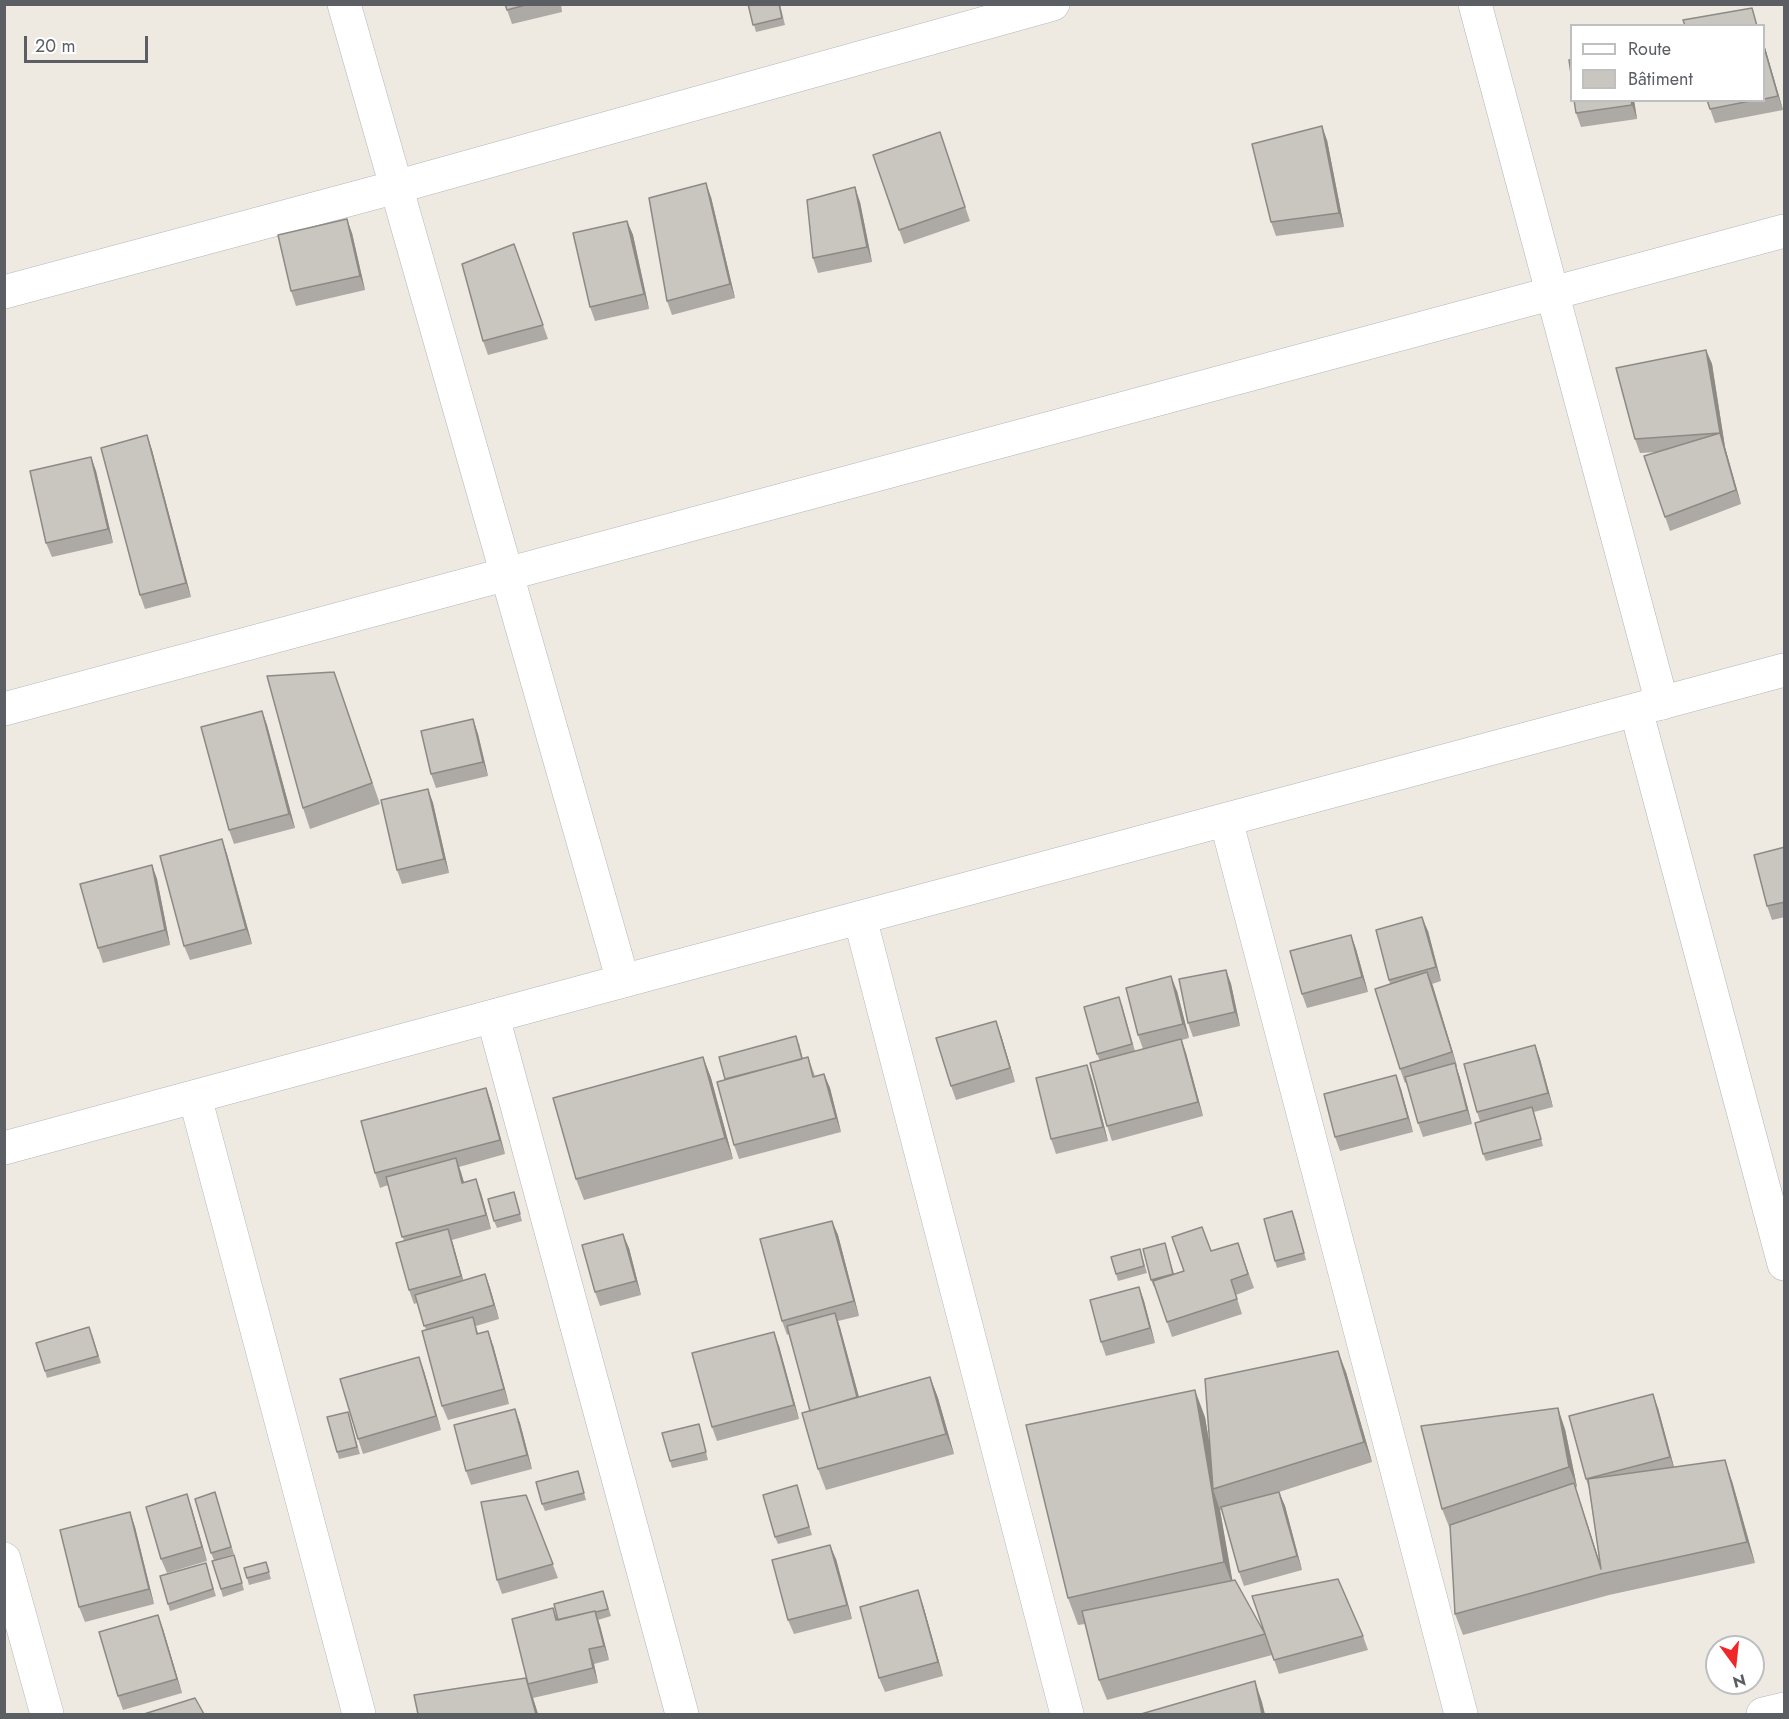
<!DOCTYPE html>
<meta charset="utf-8">
<style>
body{margin:0}
#map{position:relative;width:1789px;height:1719px;overflow:hidden;background:#eeeae2;font-family:Jost,sans-serif}
canvas{display:block}
.frame{position:absolute;inset:0;border:6px solid #5b5f64;pointer-events:none}
.legend{position:absolute;left:1570px;top:24px;width:195px;height:78px;box-sizing:border-box;background:#fff;border:2px solid #bdbfc1;margin:0;padding:8px 10px;list-style:none;font-size:18px;color:#5b5f64}
.legend li{display:flex;align-items:center;gap:12px;height:30px}
.legend b{width:30px;border:2px solid #bdbfc1}
.north{position:absolute;left:1705px;top:1635px;width:60px;height:60px;box-sizing:border-box;background:#fff;border:2px solid #bdbfc1;border-radius:50%;rotate:165deg;font-size:16px;font-weight:700;line-height:24px;text-align:center;color:#5b5f64}
.north::after{content:'';display:block;margin:auto;width:21px;height:27px;background:#ef2729;clip-path:polygon(50% 0,100% 100%,50% 72%,0 100%)}
.scale{position:absolute;left:24px;top:36px;width:124px;height:27px;box-sizing:border-box;border:3px solid #5b5f64;border-top:0;padding-left:8px;font-size:18px;line-height:21px;white-space:nowrap;color:#5b5f64;-webkit-text-stroke:4px #fff;paint-order:stroke}
</style>
<div id="map">
<canvas width="1789" height="1719"></canvas>
<div class="frame"></div>
<ul class="legend">
<li><b style="height:8px;background:#fff"></b>Route</li>
<li><b style="height:16px;background:#c9c5bf"></b>Bâtiment</li>
</ul>
<div class="north">N</div>
<div class="scale">20 m</div>
</div>
<script>
const context = document.querySelector('canvas').getContext('2d');
context.lineJoin = 'round';
function toPath(rows) {
  const path = new Path2D();
  for (const r of rows) {
    path.moveTo(r[0], r[1]);
    for (let i = 2; i < r.length; i += 2) path.lineTo(r[i], r[i + 1]);
  }
  return path;
}
function strokePath(path, color, width, dash) {
  context.strokeStyle = color;
  context.lineWidth = width;
  context.lineCap = dash ? 'butt' : 'round';
  context.setLineDash(dash || []);
  context.stroke(path);
}
function paint(path, color) {
  context.fillStyle = color;
  context.fill(path, 'evenodd');
}
const minor = toPath([
 [344,4,623,981],
 [1475,4,1662,703],
 [4,292,396,187,1053,4],
 [4,709,1784,231],
 [1636,710,1784,1264],
 [1226,820,1461,1714],
 [860,918,1067,1714],
 [493,1017,682,1714],
 [195,1097,359,1714],
 [4,1559,47,1714],
 [1763,1714,1784,1709]
]);
const tertiary = toPath([
 [4,1148,623,981,1784,670]
]);
const wall = toPath([
 [505,4,561,4,562,12,512,24],
 [748,4,780,4,785,25,756,32],
 [1764,44,1783,110,1715,123,1707,100,1764,100],
 [1634,100,1637,119,1581,127,1576,113],
 [940,132,970,221,904,244,873,155],
 [1327,140,1344,227,1276,236,1271,222],
 [711,197,735,298,672,315,667,301],
 [860,202,872,262,818,273,813,258],
 [627,221,633,235,649,309,595,321,590,307],
 [352,233,365,290,296,306,291,291],
 [514,244,548,339,488,355,483,341],
 [1706,350,1712,364,1725,447,1741,504,1670,531,1644,456,1659,452,1640,453,1635,439],
 [147,435,152,450,191,597,145,609,140,595],
 [91,457,96,471,113,543,52,557,46,543],
 [334,672,380,804,310,829,303,808],
 [262,711,267,725,295,828,234,844,229,830],
 [473,719,478,734,488,776,436,788,431,774],
 [428,789,433,803,449,873,402,884,397,870],
 [222,839,227,854,252,944,190,960,184,946],
 [1785,847,1785,917,1772,920,1767,906],
 [152,865,157,879,170,945,103,963,98,948],
 [1428,931,1441,981,1432,984,1457,1066,1456,1067,1460,1078,1472,1124,1423,1137,1418,1123,1407,1082,1405,1083,1400,1069,1390,984,1389,980],
 [1351,935,1356,949,1368,992,1307,1008,1302,994],
 [1226,970,1231,984,1240,1026,1193,1037,1188,1023],
 [1177,991,1189,1038,1182,1040,1186,1053,1203,1116,1112,1141,1107,1126,1100,1061,1097,1054,1122,1005,1135,1051,1143,1049,1138,1035],
 [1001,1035,1015,1082,956,1100,951,1086],
 [799,1043,803,1059,808,1057,815,1076,824,1074,830,1088,841,1132,739,1159,734,1145,725,1079],
 [1535,1045,1540,1059,1553,1107,1534,1112,1543,1146,1486,1161,1483,1154,1480,1121,1477,1112],
 [703,1057,711,1078,733,1159,584,1200,576,1179],
 [1092,1079,1108,1141,1056,1154,1051,1139],
 [486,1088,491,1102,505,1154,459,1167,464,1182,481,1193,491,1229,452,1240,463,1281,485,1274,490,1288,499,1319,476,1326,478,1333,493,1345,509,1404,448,1420,442,1406,426,1330,417,1303,414,1304,409,1290,404,1241,388,1185,380,1188,375,1173],
 [1401,1089,1413,1132,1340,1151,1335,1137],
 [516,1200,522,1221,497,1228,494,1221],
 [1295,1218,1306,1260,1277,1268,1275,1261],
 [832,1221,838,1235,859,1316,838,1321,859,1397,930,1377,938,1398,954,1454,826,1490,818,1469,810,1411,789,1334,787,1335,782,1321],
 [1165,1243,1174,1274,1184,1271,1211,1251,1238,1243,1254,1288,1236,1295,1242,1314,1172,1337,1155,1287,1154,1287,1151,1280],
 [629,1248,641,1295,600,1306,595,1292],
 [1140,1249,1147,1273,1118,1281,1116,1274],
 [1139,1287,1144,1301,1155,1343,1106,1356,1101,1342],
 [92,1334,101,1363,47,1378,45,1371],
 [779,1346,799,1419,717,1441,712,1427],
 [424,1371,441,1430,363,1454,358,1439],
 [1346,1372,1372,1462,1279,1492,1285,1506,1302,1570,1244,1586,1239,1572,1222,1510,1220,1510,1232,1581,1265,1634,1272,1655,1107,1700,1099,1680,1085,1624,1078,1625,1068,1598,1205,1417,1209,1442],
 [1658,1408,1674,1467,1732,1481,1755,1563,1609,1595,1463,1635,1455,1614,1450,1529,1442,1509,1565,1429,1577,1487,1575,1488,1600,1563,1589,1489,1586,1479],
 [515,1409,520,1423,532,1469,471,1485,466,1471],
 [348,1412,360,1454,339,1459,337,1452],
 [699,1424,708,1460,672,1468,670,1461],
 [578,1471,586,1500,545,1511,542,1504],
 [797,1485,812,1535,778,1544,775,1537],
 [187,1494,207,1561,167,1573,161,1559],
 [526,1495,558,1578,502,1594,497,1580],
 [217,1500,234,1554,214,1560,211,1553],
 [130,1512,135,1527,154,1604,85,1622,79,1607],
 [836,1559,852,1619,794,1634,788,1620],
 [212,1561,236,1562,244,1590,223,1597],
 [266,1562,271,1579,249,1585,247,1578],
 [208,1570,216,1596,170,1611,168,1604],
 [603,1591,611,1616,598,1620,609,1660,594,1664,598,1683,533,1698,538,1714,418,1714,528,1684,553,1608,558,1620],
 [1252,1596,1363,1636,1368,1650,1279,1674],
 [923,1605,943,1676,885,1692,879,1678],
 [163,1629,182,1693,123,1710,118,1696]
]);
const shadedWall = toPath([
 [1764,44,1783,110,1778,96,1764,47],
 [1631,100,1634,100,1637,119,1632,105],
 [1322,126,1327,140,1344,227,1339,213],
 [706,183,711,197,735,298,730,284],
 [855,187,860,202,872,262,867,247],
 [347,219,352,233,365,290,360,276],
 [627,221,633,235,649,309,644,294],
 [1706,350,1712,364,1725,447,1741,504,1736,490,1720,433],
 [147,435,152,450,191,597,186,583],
 [91,457,96,471,113,543,108,529],
 [262,711,267,725,295,828,289,814],
 [473,719,478,734,488,776,483,762],
 [428,789,433,803,449,873,444,859],
 [222,839,227,854,252,944,246,929],
 [152,865,157,879,170,945,165,930],
 [1422,917,1428,931,1441,981,1436,967],
 [1351,935,1356,949,1368,992,1362,977],
 [1226,970,1231,984,1240,1026,1235,1012],
 [1427,972,1433,986,1457,1066,1452,1052],
 [1171,976,1177,991,1189,1038,1183,1024],
 [996,1021,1001,1035,1015,1082,1010,1068],
 [1181,1039,1186,1053,1203,1116,1198,1102],
 [1535,1045,1540,1059,1553,1107,1548,1093],
 [703,1057,711,1078,733,1159,725,1138],
 [1455,1063,1460,1078,1472,1124,1467,1110],
 [1087,1065,1092,1079,1108,1141,1103,1127],
 [824,1074,830,1088,841,1132,836,1118],
 [1396,1075,1401,1089,1413,1132,1408,1118],
 [486,1088,491,1102,505,1154,500,1140],
 [456,1158,461,1172,468,1197,462,1183],
 [476,1179,481,1193,491,1229,486,1215],
 [832,1221,838,1235,859,1316,854,1301],
 [448,1229,453,1244,466,1290,461,1276],
 [623,1234,629,1248,641,1295,636,1281],
 [485,1274,490,1288,499,1319,494,1305],
 [1139,1287,1144,1301,1155,1343,1150,1328],
 [835,1313,840,1327,864,1416,859,1402],
 [488,1331,493,1345,509,1404,504,1389],
 [774,1332,779,1346,799,1419,794,1405],
 [1338,1351,1346,1372,1372,1462,1364,1442],
 [419,1357,424,1371,441,1430,436,1416],
 [930,1377,938,1398,954,1454,946,1434],
 [1195,1390,1205,1417,1217,1488,1213,1489,1220,1510,1234,1589,1224,1562],
 [1653,1394,1658,1408,1675,1471,1670,1457],
 [1558,1408,1565,1429,1577,1487,1569,1467],
 [515,1409,520,1423,532,1469,527,1455],
 [1725,1460,1732,1481,1755,1563,1747,1542],
 [1574,1483,1581,1504,1603,1573,1602,1573],
 [1279,1492,1285,1506,1302,1570,1297,1556],
 [187,1494,192,1509,207,1561,202,1547],
 [130,1512,135,1527,154,1604,149,1589],
 [830,1545,836,1559,852,1619,847,1605],
 [918,1590,923,1605,943,1676,938,1662],
 [595,1611,600,1625,609,1660,604,1646],
 [158,1615,163,1629,182,1693,177,1679],
 [589,1649,594,1664,598,1683,593,1668],
 [526,1678,533,1698,538,1714,536,1714],
 [1255,1681,1262,1702,1265,1714,1262,1714]
]);
const building = toPath([
 [505,4,529,4,507,10,505,4],
 [748,4,779,4,782,18,753,25,748,4],
 [1752,8,1757,26,1685,26,1683,20,1752,8],
 [1764,47,1778,96,1764,99,1764,47],
 [1572,59,1572,81,1569,60,1572,59],
 [1574,100,1631,100,1632,105,1576,113,1574,100],
 [1707,100,1755,100,1710,109,1707,100],
 [1322,126,1339,213,1271,222,1252,144,1322,126],
 [940,132,965,207,899,230,873,155,940,132],
 [706,183,730,284,667,301,649,198,706,183],
 [855,187,867,247,813,258,807,200,855,187],
 [347,219,360,276,291,291,278,235,347,219],
 [627,221,644,294,590,307,573,233,627,221],
 [514,244,543,325,483,341,462,264,514,244],
 [1706,350,1720,433,1635,439,1616,368,1706,350],
 [1720,433,1736,490,1665,517,1644,456,1720,433],
 [147,435,186,583,140,595,101,448,147,435],
 [91,457,108,529,46,543,30,471,91,457],
 [334,672,372,783,303,808,267,676,334,672],
 [262,711,289,814,229,830,201,727,262,711],
 [473,719,483,762,431,774,421,731,473,719],
 [428,789,444,859,397,870,381,800,428,789],
 [222,839,246,929,184,946,160,856,222,839],
 [1785,847,1785,902,1767,906,1754,855,1785,847],
 [152,865,165,930,98,948,80,884,152,865],
 [1422,917,1436,967,1389,980,1376,930,1422,917],
 [1351,935,1362,977,1302,994,1290,951,1351,935],
 [1226,970,1235,1012,1188,1023,1179,979,1226,970],
 [1427,972,1452,1052,1400,1069,1375,989,1427,972],
 [1171,976,1183,1024,1138,1035,1126,988,1171,976],
 [1119,997,1132,1044,1097,1054,1084,1007,1119,997],
 [996,1021,1010,1068,951,1086,936,1038,996,1021],
 [796,1036,802,1059,725,1079,719,1057,796,1036],
 [1181,1039,1198,1102,1107,1126,1090,1063,1181,1039],
 [1535,1045,1548,1093,1477,1112,1464,1064,1535,1045],
 [703,1057,725,1138,576,1179,553,1098,703,1057],
 [808,1057,813,1077,824,1074,836,1118,734,1145,717,1082,808,1057],
 [1455,1063,1467,1110,1418,1123,1405,1077,1455,1063],
 [1087,1065,1103,1127,1051,1139,1036,1078,1087,1065],
 [1396,1075,1408,1118,1335,1137,1324,1094,1396,1075],
 [486,1088,500,1140,375,1173,361,1121,486,1088],
 [1532,1107,1541,1139,1483,1154,1475,1123,1532,1107],
 [456,1158,462,1183,476,1179,486,1215,402,1237,386,1177,456,1158],
 [514,1192,520,1214,494,1221,488,1199,514,1192],
 [1292,1211,1304,1253,1275,1261,1264,1219,1292,1211],
 [832,1221,854,1301,782,1321,760,1239,832,1221],
 [1202,1227,1211,1251,1238,1243,1248,1274,1231,1280,1237,1299,1167,1322,1153,1281,1184,1271,1172,1237,1202,1227],
 [448,1229,461,1276,409,1290,396,1243,448,1229],
 [623,1234,636,1281,595,1292,582,1245,623,1234],
 [1165,1243,1173,1274,1151,1280,1143,1249,1165,1243],
 [1140,1249,1144,1266,1116,1274,1111,1257,1140,1249],
 [485,1274,494,1305,424,1326,415,1295,485,1274],
 [1139,1287,1150,1328,1101,1342,1090,1300,1139,1287],
 [835,1313,857,1397,810,1411,787,1326,835,1313],
 [473,1317,477,1334,488,1331,504,1389,442,1406,422,1331,473,1317],
 [89,1327,98,1356,45,1371,36,1343,89,1327],
 [774,1332,794,1405,712,1427,692,1353,774,1332],
 [1338,1351,1364,1442,1213,1489,1205,1379,1338,1351],
 [419,1357,436,1416,358,1439,340,1379,419,1357],
 [930,1377,946,1434,818,1469,802,1413,930,1377],
 [1195,1390,1224,1562,1068,1598,1026,1425,1195,1390],
 [1653,1394,1670,1457,1586,1479,1569,1416,1653,1394],
 [1558,1408,1569,1467,1442,1509,1421,1426,1558,1408],
 [515,1409,527,1455,466,1471,454,1425,515,1409],
 [348,1412,357,1447,337,1452,327,1417,348,1412],
 [699,1424,706,1452,670,1461,662,1433,699,1424],
 [1725,1460,1747,1542,1601,1574,1455,1614,1450,1525,1574,1483,1601,1569,1588,1479,1725,1460],
 [578,1471,584,1493,542,1504,536,1482,578,1471],
 [797,1485,809,1527,775,1537,763,1495,797,1485],
 [215,1492,231,1547,211,1553,195,1499,215,1492],
 [1279,1492,1297,1556,1239,1572,1221,1507,1279,1492],
 [187,1494,202,1547,161,1559,146,1507,187,1494],
 [526,1495,553,1564,497,1580,481,1502,526,1495],
 [130,1512,149,1589,79,1607,60,1530,130,1512],
 [830,1545,847,1605,788,1620,772,1560,830,1545],
 [234,1555,242,1583,221,1589,212,1561,234,1555],
 [266,1562,269,1572,247,1578,244,1568,266,1562],
 [206,1563,213,1589,168,1604,160,1576,206,1563],
 [1338,1579,1363,1636,1274,1660,1252,1596,1338,1579],
 [1235,1580,1265,1634,1099,1680,1082,1611,1235,1580],
 [918,1590,938,1662,879,1678,860,1607,918,1590],
 [603,1591,608,1609,596,1612,595,1611,558,1620,554,1604,603,1591],
 [553,1608,556,1620,595,1611,604,1646,589,1649,593,1668,528,1684,512,1619,553,1608],
 [158,1615,177,1679,118,1696,99,1632,158,1615],
 [526,1678,536,1714,418,1714,414,1695,526,1678],
 [1255,1681,1262,1714,1141,1714,1255,1681],
 [195,1698,204,1714,144,1714,195,1698]
]);
strokePath(minor, '#b3b6ba', 34);
strokePath(tertiary, '#b3b6ba', 34);
strokePath(minor, '#fff', 33);
strokePath(tertiary, '#fff', 33);
paint(wall, '#ada9a4');
paint(shadedWall, '#8d8a86');
paint(building, '#c9c5bf');
strokePath(building, '#8d8a86', 1.5);
</script>
